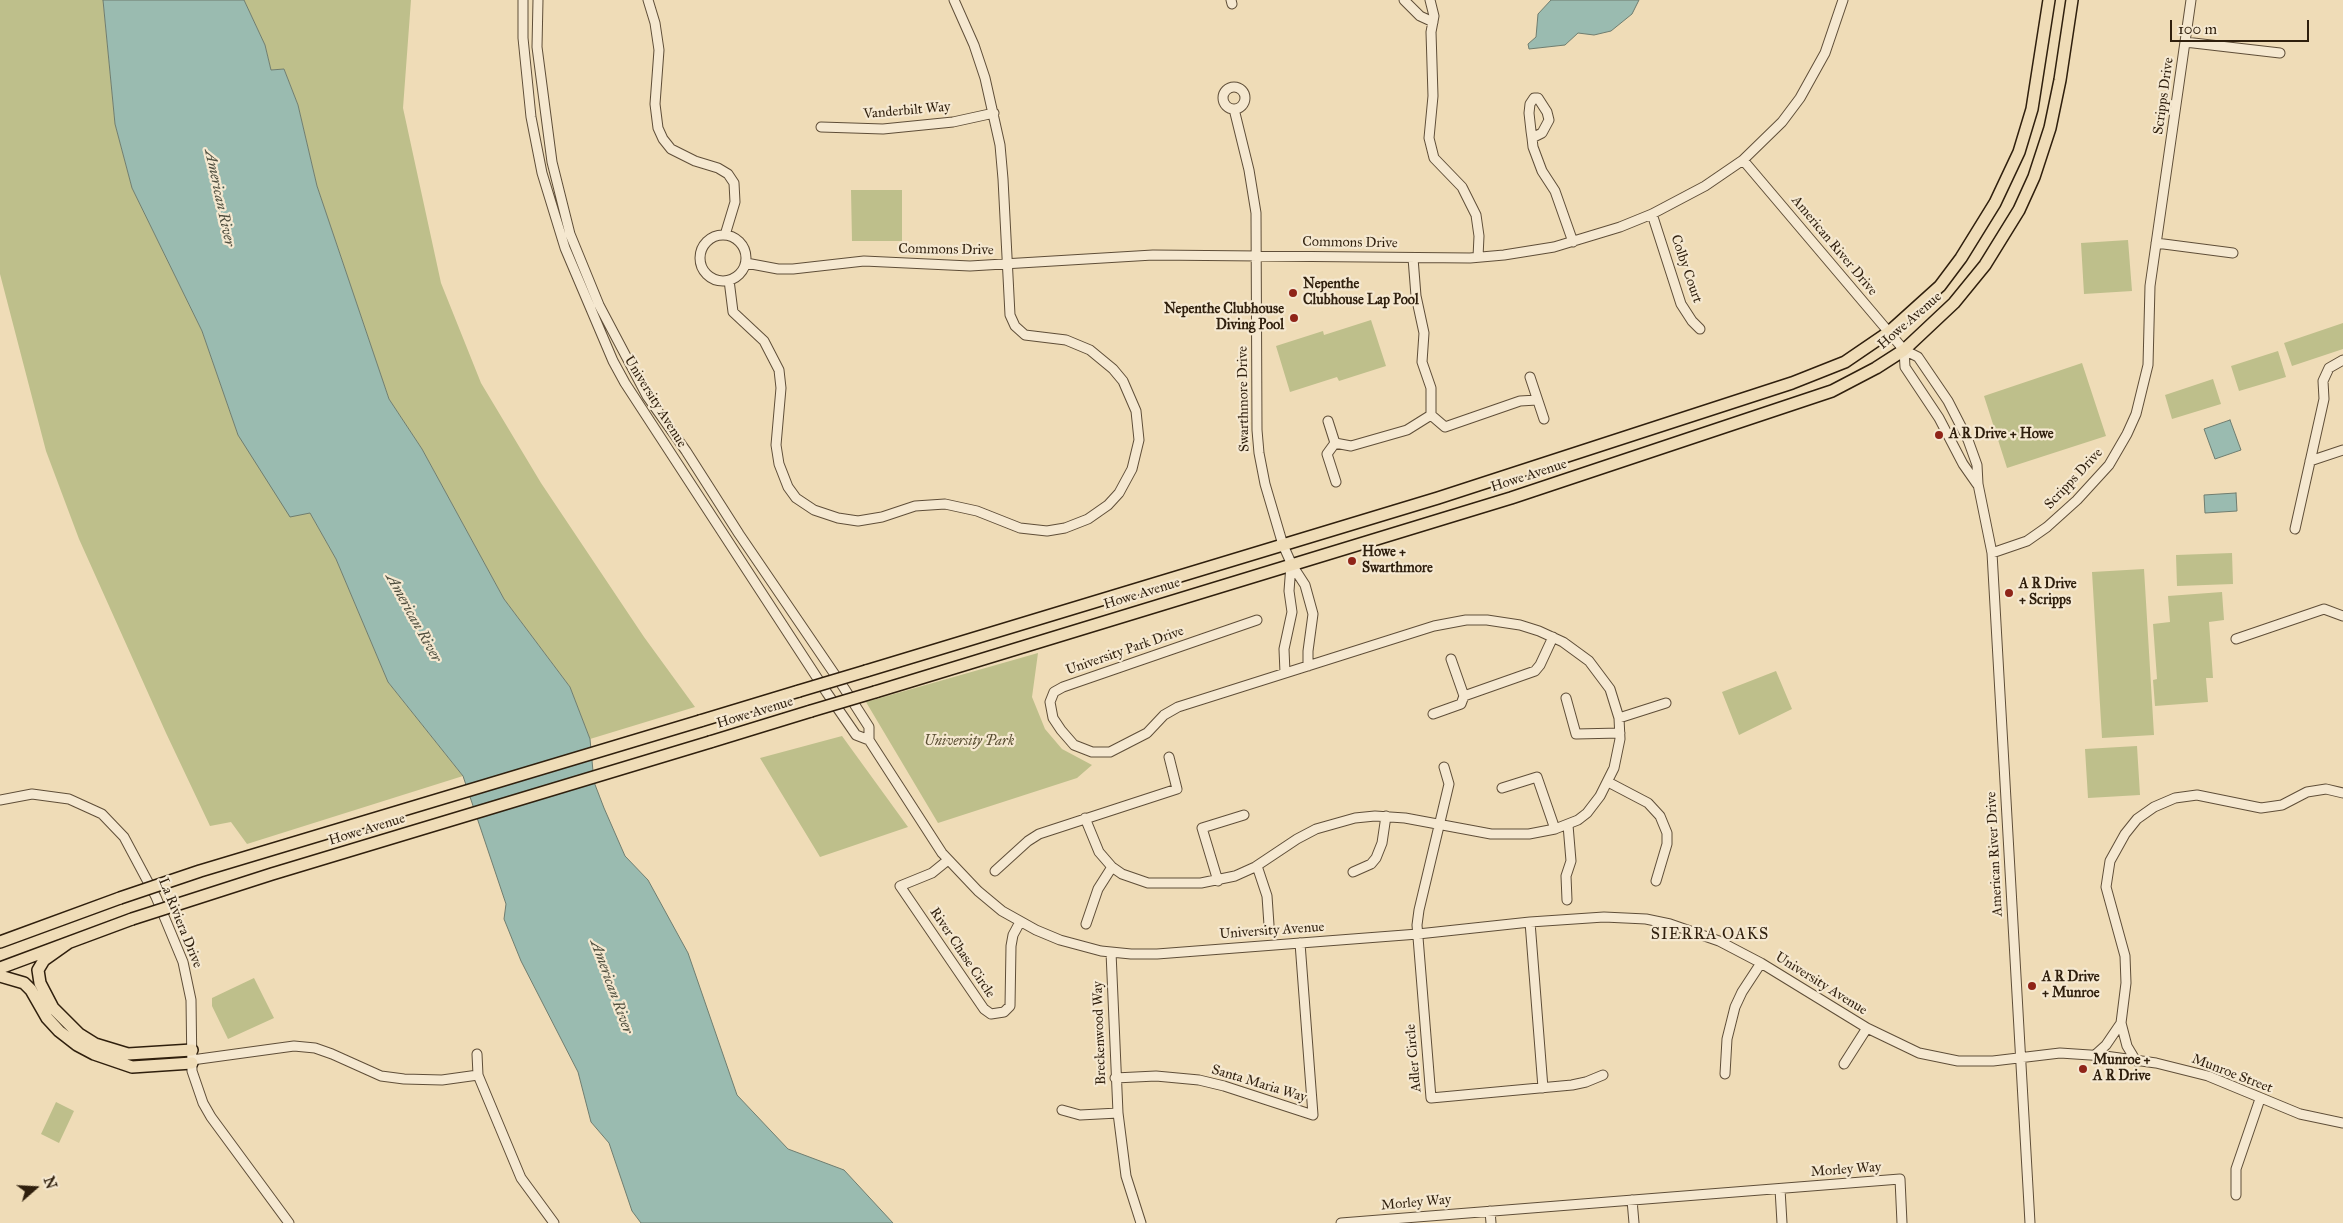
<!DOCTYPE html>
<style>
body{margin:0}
#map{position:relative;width:2343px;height:1223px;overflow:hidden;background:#efdcb7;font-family:"IM FELL Great Primer",serif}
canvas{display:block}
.north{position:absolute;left:10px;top:1163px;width:50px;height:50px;-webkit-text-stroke:4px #f5e8d0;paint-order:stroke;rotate:71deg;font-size:14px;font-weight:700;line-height:20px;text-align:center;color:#2f1f0d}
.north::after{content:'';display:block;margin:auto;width:18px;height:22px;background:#2f1f0d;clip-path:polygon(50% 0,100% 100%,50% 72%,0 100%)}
.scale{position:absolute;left:2170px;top:20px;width:139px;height:22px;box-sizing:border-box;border:2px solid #2f1f0d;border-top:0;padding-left:6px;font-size:15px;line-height:18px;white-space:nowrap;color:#2f1f0d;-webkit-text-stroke:4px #f5e8d0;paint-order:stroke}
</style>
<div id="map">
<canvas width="2343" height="1223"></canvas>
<div class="north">N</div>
<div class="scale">100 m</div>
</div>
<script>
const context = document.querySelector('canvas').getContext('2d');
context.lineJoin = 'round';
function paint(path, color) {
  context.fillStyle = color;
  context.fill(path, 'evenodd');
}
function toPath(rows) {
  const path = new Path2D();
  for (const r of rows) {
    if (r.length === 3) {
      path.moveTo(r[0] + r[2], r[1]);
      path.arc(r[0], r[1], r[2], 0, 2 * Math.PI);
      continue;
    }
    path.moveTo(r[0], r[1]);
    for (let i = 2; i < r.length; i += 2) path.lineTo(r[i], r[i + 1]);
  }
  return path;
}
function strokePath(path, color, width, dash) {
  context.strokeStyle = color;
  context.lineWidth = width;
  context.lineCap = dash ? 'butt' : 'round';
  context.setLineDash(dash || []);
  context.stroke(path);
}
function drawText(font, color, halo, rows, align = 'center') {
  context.font = font + ' "IM FELL Great Primer",serif';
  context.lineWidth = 4.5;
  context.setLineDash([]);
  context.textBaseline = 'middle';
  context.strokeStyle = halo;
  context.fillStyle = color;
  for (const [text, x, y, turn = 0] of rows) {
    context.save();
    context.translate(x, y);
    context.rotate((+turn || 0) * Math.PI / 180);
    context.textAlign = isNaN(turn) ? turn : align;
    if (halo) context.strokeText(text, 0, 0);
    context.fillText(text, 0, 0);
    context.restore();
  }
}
const green = toPath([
 [0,0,103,0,115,124,132,188,202,331,238,435,310,513,336,559,388,682,463,776,247,844,231,822,210,826,166,733,79,539,46,451,0,274],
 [244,0,411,0,403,108,441,283,481,383,541,483,644,637,695,707,590,739,570,687,504,599,422,449,389,399,317,186,298,105,284,69,271,70,265,45],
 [851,190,902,190,902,241,852,241],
 [2128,240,2132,291,2084,294,2081,243],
 [1371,320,1386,366,1339,381,1337,377,1290,392,1276,346,1323,331,1324,335],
 [2343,323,2343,349,2292,366,2284,343],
 [2278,351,2286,377,2239,391,2231,366],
 [2082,363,2106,436,2007,468,1984,396],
 [2213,379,2221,404,2172,419,2165,395],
 [2232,553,2233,584,2177,586,2176,555],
 [2144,569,2154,735,2102,738,2092,572],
 [2222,592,2224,620,2209,622,2213,678,2206,678,2208,702,2155,706,2153,680,2157,679,2153,624,2170,622,2168,596],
 [1038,653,1032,697,1045,729,1062,749,1092,765,1077,778,938,823,866,702],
 [1776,671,1792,709,1739,735,1722,692],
 [842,736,908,827,820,857,760,758],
 [2137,746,2140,795,2088,798,2085,749],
 [254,978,274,1018,228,1039,212,1006,212,998],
 [56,1102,74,1111,59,1143,41,1134]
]);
const water = toPath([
 [103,0,244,0,265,45,271,70,284,69,298,105,317,186,389,399,422,449,504,599,570,687,590,739,594,782,604,808,625,856,648,880,688,953,737,1095,788,1149,844,1170,893,1223,641,1223,632,1211,609,1143,591,1122,578,1072,521,961,504,919,506,904,463,776,388,682,336,559,310,513,290,517,238,435,202,331,132,188,115,124,103,0],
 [1551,0,1639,0,1632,14,1611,31,1594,35,1578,33,1565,45,1529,49,1528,44,1536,37,1538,14,1551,0],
 [2230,420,2241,450,2215,459,2204,429,2230,420],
 [2236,493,2237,511,2205,513,2204,495,2236,493]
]);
const minor = toPath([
 [523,0,523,38,531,117,542,173,565,248,613,361,625,383,827,693,856,735,869,740],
 [538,0,537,47,552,162,570,234,599,305,647,396,686,451,739,534,844,688,869,727,869,740,942,853,978,891,1002,911,1036,930,1060,940,1101,951,1131,954,1157,954,1418,934,1530,922,1604,917,1646,919,1670,924,1719,941,1761,963,1867,1028,1919,1053,1958,1061,1993,1061,2060,1053,2105,1056,2156,1063,2208,1076,2300,1114,2343,1123],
 [648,0,655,23,659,50,655,104,658,128,663,139,671,149,695,161,718,168,728,174,734,183,735,202,725,235],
 [1231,0,1232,4],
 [1404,0,1420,16,1433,22],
 [1430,0,1434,16,1431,32,1433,96,1429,138,1434,158,1462,187,1476,215,1479,236,1478,257],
 [2185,42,2280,53],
 [1234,98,11],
 [1234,109,1249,170,1256,213,1257,430,1259,453,1265,484,1283,545,1292,565,1305,585,1313,614,1308,651,1308,666],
 [821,127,883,129,953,122,994,113],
 [1532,138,1542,133,1549,120,1547,112,1538,98,1534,98,1530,104,1529,113,1531,131,1532,138,1533,147,1542,171,1555,191,1573,242],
 [1743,160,1904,350,1918,357,1948,401,1968,440,1977,465,1978,484,1992,553,2030,1223],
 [1652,214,1681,304,1692,321,1700,329],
 [723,258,23],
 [2156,243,2233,253],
 [746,263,778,269,793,269,864,261,970,266,1153,255,1470,258,1504,255,1554,247,1620,227,1652,214,1705,186,1743,160,1782,122,1800,98,1825,53,1843,0],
 [729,280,733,312,764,341,779,370,781,388,776,445,779,464,788,487,796,498,814,510,838,518,858,521,882,517,915,506,945,504,977,511,1020,528,1047,531,1065,528,1088,519,1108,505,1119,493,1132,469,1139,440,1136,411,1123,381,1113,369,1090,350,1066,340,1025,335,1015,326,1010,315,1003,179,1000,145,985,78,974,45,954,0],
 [1904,350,1905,367,1939,418,1963,464,1977,484],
 [1530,377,1544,419],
 [1431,415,1445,427,1520,401,1537,400],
 [1328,421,1335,443,1351,446,1407,430,1431,415,1431,388,1422,362,1424,333,1416,296,1413,258],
 [1335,443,1327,454,1336,482],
 [2310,461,2343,450],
 [2295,529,2324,399,2323,381,2329,368,2343,360],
 [1992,553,2027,541,2047,527,2077,500,2109,465,2127,434,2136,414,2148,365,2150,286,2191,0],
 [2236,639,2324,609,2343,616],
 [1285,673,1284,649,1292,612,1289,591,1291,565],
 [1464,696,1535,671,1540,665,1553,637],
 [1566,698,1576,734,1620,733],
 [1433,714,1461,704,1464,696,1451,659],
 [1619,718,1666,703],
 [1444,767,1449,784,1419,910,1417,925,1431,1098,1572,1085,1586,1082,1603,1075],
 [1608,782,1648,803,1660,816,1667,833,1667,844,1656,881],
 [1502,788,1537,777,1555,829],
 [0,800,32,794,69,799,102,814,124,837,156,897,183,962,191,1000,192,1071,203,1103,211,1117,289,1223],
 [1085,818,1099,852,1112,867,1122,874,1148,883,1201,883,1235,876,1255,867,1297,839,1316,829,1355,818,1375,816,1405,818,1491,834,1529,834,1555,829,1578,820,1587,813,1600,796,1614,768,1620,739,1619,718,1610,689,1589,661,1563,642,1539,631,1520,625,1487,620,1466,620,1434,626,1178,707,1164,715,1147,733,1110,752,1092,752,1074,745,1061,730,1053,718,1050,702,1054,692,1063,687,1257,620],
 [948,860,932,873,900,886,984,1009,991,1014,1004,1012,1010,1006,1011,946,1013,935,1020,922],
 [1257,866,1267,896,1269,925],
 [995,871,1028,841,1039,834,1177,789,1169,757],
 [1353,872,1371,864,1376,858,1382,843,1386,816],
 [1218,881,1202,828,1244,815],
 [1567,900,1566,876,1571,861,1568,825],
 [1530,922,1543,1088],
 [1086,924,1098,889,1112,867],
 [1111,952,1118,1113,1126,1176,1141,1223],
 [477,1054,478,1075],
 [2095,1055,2106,1045,2121,1023],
 [192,1060,294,1046,315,1048,332,1054,381,1076,404,1079,442,1080,478,1075,521,1178,554,1223],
 [2136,1061,2127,1046,2121,1023,2126,983,2125,956,2106,887,2110,861,2125,834,2137,819,2154,807,2175,798,2197,795,2261,808,2282,805,2307,792,2326,789,2343,793],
 [1844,1064,1867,1028],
 [1725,1074,1727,1039,1735,1007,1742,992,1761,963],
 [1115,1078,1156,1076,1199,1080,1224,1086,1313,1115,1300,943],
 [1062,1110,1080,1115,1118,1113],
 [1780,1189,1782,1223],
 [2236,1195,2236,1169,2260,1099],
 [1632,1200,1634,1223],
 [1490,1211,1491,1223],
 [1341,1223,1900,1179,1902,1223]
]);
const major = toPath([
 [866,671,1438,498,1792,383,1845,362,1889,332,1940,286,1961,258,1995,203,2019,152,2032,109,2049,0],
 [875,692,1511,498,1832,391,1876,368,1904,350,1954,303,1985,265,2019,210,2034,177,2050,128,2060,80,2072,0],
 [700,721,799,691],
 [710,742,811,711],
 [0,942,120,898],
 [68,943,44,960,38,970,40,983,53,1008,79,1034,95,1044,128,1054,192,1050],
 [0,968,132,919],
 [0,976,24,983,31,990,47,1018,59,1031,77,1045,94,1054,132,1067,192,1063]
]);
const majorBridge = toPath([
 [799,691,866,671],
 [811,711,875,692],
 [120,898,200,871,700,721],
 [132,919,272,874,710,742]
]);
const markers = [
 [1293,293,5,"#8f2418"],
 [1294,318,5,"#8f2418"],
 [1939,435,5,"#8f2418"],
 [1352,561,5,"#8f2418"],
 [2009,593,5,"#8f2418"],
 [2032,986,5,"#8f2418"],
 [2083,1069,5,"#8f2418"]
];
const streetNames = [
 ["Scripps Drive",2164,96,-82],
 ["Vanderbilt Way",907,111,-5],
 ["Commons Drive",1350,243,1],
 ["American River Drive",1834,246,50],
 ["Commons Drive",946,250,1],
 ["Colby Court",1686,269,71],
 ["Howe Avenue",1910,321,-41],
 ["Swarthmore Drive",1244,399,-91],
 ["University Avenue",655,402,58],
 ["Howe Avenue",1529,476,-18],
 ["Scripps Drive",2074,479,-47],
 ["Howe Avenue",1142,594,-17],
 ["University Park Drive",1125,651,-19],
 ["Howe Avenue",755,713,-17],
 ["Howe Avenue",367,830,-17],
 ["American River Drive",1995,854,-93],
 ["La Riviera Drive",180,923,68],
 ["University Avenue",1272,931,-4],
 ["River Chase Circle",962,953,56],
 ["University Avenue",1821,984,32],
 ["Breckenwood Way",1100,1033,-92],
 ["Adler Circle",1414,1058,-95],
 ["Munroe Street",2232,1074,21],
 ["Santa Maria Way",1259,1084,17],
 ["Morley Way",1846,1170,-4],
 ["Morley Way",1416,1203,-5]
];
const poiNames = [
 ["Nepenthe",1303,285],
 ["Clubhouse Lap Pool",1303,301],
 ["Nepenthe Clubhouse",1284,310,"right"],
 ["Diving Pool",1284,326,"right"],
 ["A R Drive + Howe",1949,435],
 ["Howe +",1362,553],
 ["Swarthmore",1362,569],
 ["A R Drive",2019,585],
 ["+ Scripps",2019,601],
 ["A R Drive",2042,978],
 ["+ Munroe",2042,994],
 ["Munroe +",2093,1061],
 ["A R Drive",2093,1077]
];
const parkNames = [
 ["University Park",969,742]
];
const waterNames = [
 ["American River",219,198,78],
 ["American River",413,618,61],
 ["American River",611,987,70]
];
const quarterNames = [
 ["SIERRA OAKS",1710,935]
];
paint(green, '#bebf8b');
paint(water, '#9abbb0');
strokePath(water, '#6f7d6f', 1);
strokePath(minor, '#5f4e38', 11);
strokePath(major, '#2f1f0d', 14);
strokePath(minor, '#f5e8d0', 9);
strokePath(major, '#efdcb7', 11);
strokePath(majorBridge, '#2f1f0d', 14, []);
strokePath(majorBridge, '#efdcb7', 11);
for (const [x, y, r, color] of markers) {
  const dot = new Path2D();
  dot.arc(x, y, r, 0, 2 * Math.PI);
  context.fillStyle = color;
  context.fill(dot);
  strokePath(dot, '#f5e8d0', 2);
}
drawText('14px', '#2f1f0d', '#f5e8d0', streetNames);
drawText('bold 14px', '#2f1f0d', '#f5e8d0', poiNames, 'left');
drawText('italic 14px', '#5a4f33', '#f5e8d0', parkNames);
drawText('italic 15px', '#4f4e3e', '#f5e8d0', waterNames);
context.letterSpacing = '1px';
drawText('16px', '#2f1f0d', '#f5e8d0', quarterNames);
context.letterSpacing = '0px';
</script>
